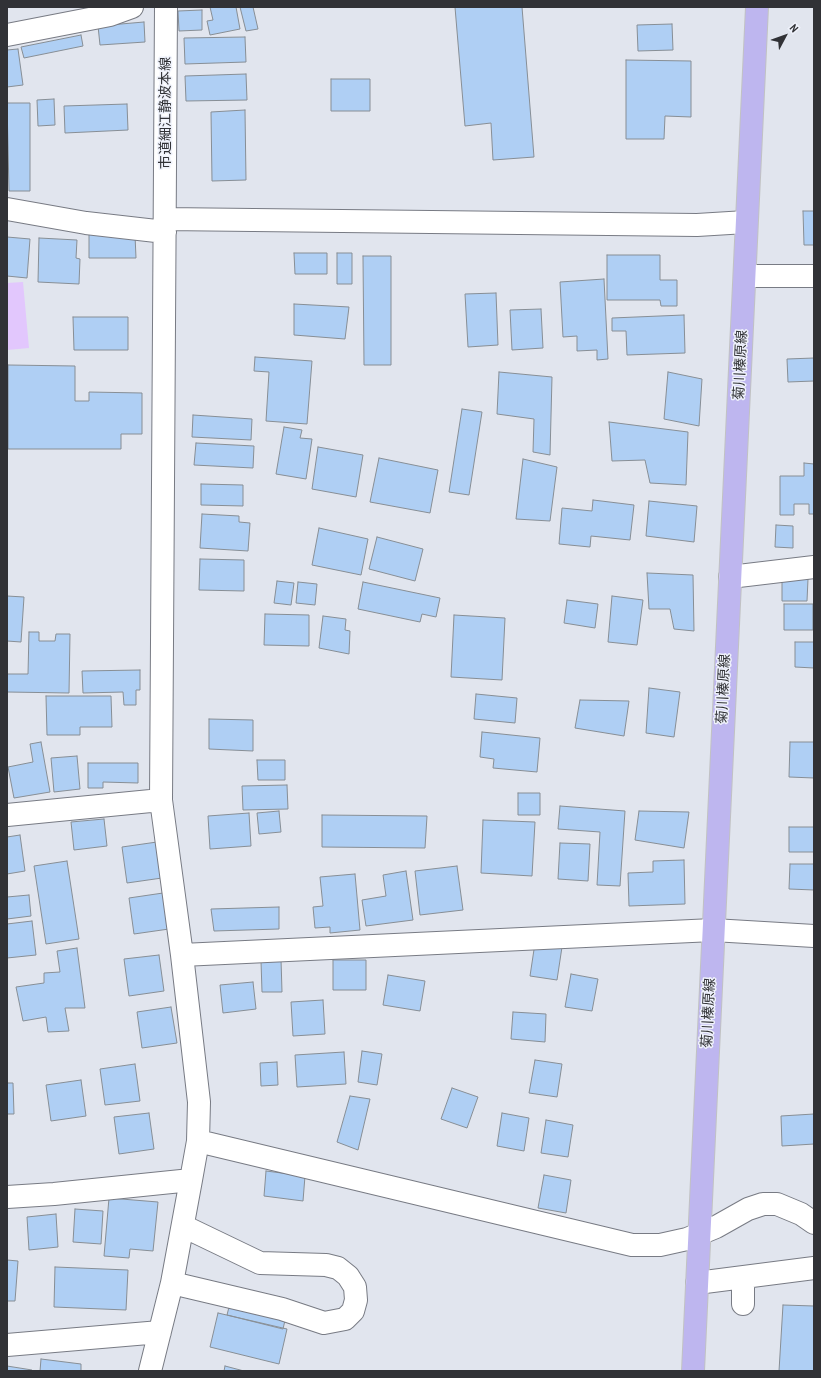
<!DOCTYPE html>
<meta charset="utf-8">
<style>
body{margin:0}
#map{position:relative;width:821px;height:1378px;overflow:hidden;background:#e1e5ee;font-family:"Archivo Narrow",sans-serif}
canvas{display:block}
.frame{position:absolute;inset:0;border:8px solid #313236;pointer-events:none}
.north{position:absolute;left:765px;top:16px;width:40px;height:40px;-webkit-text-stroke:3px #eff2fb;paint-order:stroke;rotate:49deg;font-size:11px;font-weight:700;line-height:16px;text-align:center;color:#313236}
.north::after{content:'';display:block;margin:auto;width:14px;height:18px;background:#313236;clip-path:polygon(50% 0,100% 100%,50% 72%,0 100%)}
</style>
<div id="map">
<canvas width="821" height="1378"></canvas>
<div class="frame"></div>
<div class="north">N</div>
</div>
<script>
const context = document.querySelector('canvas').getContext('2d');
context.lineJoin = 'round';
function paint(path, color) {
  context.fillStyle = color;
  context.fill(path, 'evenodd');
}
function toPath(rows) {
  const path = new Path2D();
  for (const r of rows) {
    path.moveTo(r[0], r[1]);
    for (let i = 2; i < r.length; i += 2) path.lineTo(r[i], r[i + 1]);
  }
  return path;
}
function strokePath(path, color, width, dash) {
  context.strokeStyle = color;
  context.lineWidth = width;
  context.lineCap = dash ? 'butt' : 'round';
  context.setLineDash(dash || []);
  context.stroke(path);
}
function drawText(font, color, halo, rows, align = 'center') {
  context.font = font + ' "Archivo Narrow","Noto Sans JP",sans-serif';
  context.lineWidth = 3;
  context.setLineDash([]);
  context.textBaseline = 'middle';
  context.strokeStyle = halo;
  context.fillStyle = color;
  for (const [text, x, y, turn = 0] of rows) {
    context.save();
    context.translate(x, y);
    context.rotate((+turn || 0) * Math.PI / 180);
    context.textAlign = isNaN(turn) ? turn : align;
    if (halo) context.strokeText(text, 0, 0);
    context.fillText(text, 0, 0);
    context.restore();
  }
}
const green = toPath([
 [23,282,29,348,7,350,7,283]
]);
const building = toPath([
 [210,7,236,7,240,29,210,35,207,21,213,20,210,7],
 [240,7,253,7,258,29,246,31,240,7],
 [455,7,522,7,534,157,493,160,491,123,465,126,455,7],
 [202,10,202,30,179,31,178,11,202,10],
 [144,22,145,42,100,45,98,26,144,22],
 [672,24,673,50,638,51,637,25,672,24],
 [81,35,83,46,24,58,21,47,81,35],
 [245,37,246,62,185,64,184,38,245,37],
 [18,49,23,85,7,87,7,50,18,49],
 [626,60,691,61,691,117,665,116,664,139,626,139,626,60],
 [246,74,247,100,186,101,185,76,246,74],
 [331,79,370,79,370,111,331,111,331,79],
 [54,99,55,125,38,126,37,100,54,99],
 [7,103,30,103,30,191,9,191,7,103],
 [127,104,128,130,65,133,64,106,127,104],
 [245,110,246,180,212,181,211,112,245,110],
 [803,211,814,211,814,245,804,245,803,211],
 [89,234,135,235,136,258,89,258,89,234],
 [7,237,30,239,27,278,7,276,7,237],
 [39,238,77,240,76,258,80,259,79,284,38,282,39,238],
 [294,253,327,253,327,274,295,274,294,253],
 [337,253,352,253,352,284,337,284,337,253],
 [607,255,660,255,660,280,677,280,677,306,661,306,660,300,607,300,607,255],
 [363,256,391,256,391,365,364,365,363,256],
 [604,279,608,359,597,360,597,350,577,351,577,336,563,337,560,282,604,279],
 [496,293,498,345,468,347,465,294,496,293],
 [294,304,349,307,345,339,294,335,294,304],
 [541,309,543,348,512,350,510,310,541,309],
 [684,315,685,353,627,355,626,331,612,331,612,318,684,315],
 [73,317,128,317,128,350,74,350,73,317],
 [255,357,312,361,307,424,266,421,269,372,254,371,255,357],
 [814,358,814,381,788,382,787,359,814,358],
 [8,365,75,366,75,401,89,401,89,392,142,393,142,434,121,434,121,449,8,449,8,365],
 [499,372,552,377,550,455,533,452,534,419,497,414,499,372],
 [668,372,702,379,699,426,664,419,668,372],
 [462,409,482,412,469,495,449,492,462,409],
 [193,415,252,419,251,440,192,437,193,415],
 [609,422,688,432,686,485,650,483,645,460,612,461,609,422],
 [284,427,302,430,300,438,312,439,306,479,276,474,284,427],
 [196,443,254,446,253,468,194,465,196,443],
 [318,447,363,455,356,497,312,489,318,447],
 [379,458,438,470,430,513,370,502,379,458],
 [523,459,557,467,550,521,516,519,523,459],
 [804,463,814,464,814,514,809,514,809,504,794,504,794,515,780,515,780,476,804,476,804,463],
 [201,484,243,485,243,506,201,505,201,484],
 [593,500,634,505,630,540,591,536,590,547,559,544,562,508,592,511,593,500],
 [649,501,697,506,694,542,646,536,649,501],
 [202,514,239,516,239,522,250,523,248,551,200,548,202,514],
 [776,525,793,526,793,548,775,547,776,525],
 [319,528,368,539,361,575,312,565,319,528],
 [377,537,423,549,415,581,369,569,377,537],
 [200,559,244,560,244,591,199,590,200,559],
 [647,573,693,575,694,631,674,629,670,609,649,609,647,573],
 [782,578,808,579,807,601,782,601,782,578],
 [277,581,294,583,291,605,274,603,277,581],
 [298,582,317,584,315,605,296,603,298,582],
 [363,582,440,598,436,617,422,614,420,622,358,609,363,582],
 [7,596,24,597,21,642,7,641,7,596],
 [612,596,643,600,637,645,608,642,612,596],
 [567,600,598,604,595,628,564,623,567,600],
 [784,604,813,604,813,630,784,630,784,604],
 [265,614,309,615,309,646,264,645,265,614],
 [454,615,505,618,502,680,451,677,454,615],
 [323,616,346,619,345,630,350,631,349,654,319,648,323,616],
 [29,632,39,632,39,641,55,641,56,634,70,634,69,693,7,692,7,674,28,674,29,632],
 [795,642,814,642,814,668,795,667,795,642],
 [140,670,140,690,136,690,136,705,124,705,123,692,83,693,82,671,140,670],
 [649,688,680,692,674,737,646,733,649,688],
 [476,694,517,698,515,723,474,719,476,694],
 [46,696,111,696,112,727,80,727,80,735,47,735,46,696],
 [580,700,629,701,624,736,575,728,580,700],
 [209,719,253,720,253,751,209,749,209,719],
 [482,732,540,738,537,772,493,768,494,759,480,757,482,732],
 [41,742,50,792,14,798,8,767,33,762,30,744,41,742],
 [790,742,814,742,814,778,789,777,790,742],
 [77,756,80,789,54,792,51,758,77,756],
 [257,760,285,760,285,780,258,780,257,760],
 [88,763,138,763,138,783,103,782,103,788,88,788,88,763],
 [287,785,288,809,243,810,242,786,287,785],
 [518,793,540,793,540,815,518,815,518,793],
 [560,806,625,811,620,886,597,885,600,832,558,829,560,806],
 [279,811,281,832,259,834,257,813,279,811],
 [639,811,689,812,684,848,635,840,639,811],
 [249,813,251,846,210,849,208,816,249,813],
 [322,815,427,816,425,848,322,847,322,815],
 [104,819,107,846,74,850,71,822,104,819],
 [483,820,535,822,532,876,481,873,483,820],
 [789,827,814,827,814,852,789,852,789,827],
 [20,835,25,871,7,874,7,837,20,835],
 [157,842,162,878,127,883,122,847,157,842],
 [560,843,590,844,588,881,558,879,560,843],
 [684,860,685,904,629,906,628,873,653,872,653,861,684,860],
 [67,861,79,939,46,944,34,866,67,861],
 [790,864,814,864,814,890,789,889,790,864],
 [457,866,463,910,420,915,415,871,457,866],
 [406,871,413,920,366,926,362,900,386,896,383,875,406,871],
 [355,874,360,930,330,933,330,927,315,928,313,907,323,906,320,877,355,874],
 [163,893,169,929,134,934,129,898,163,893],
 [29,895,31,916,7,919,7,897,29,895],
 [279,907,279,929,214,931,211,909,279,907],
 [32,921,36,955,7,958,7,924,32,921],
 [535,943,562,947,557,980,530,976,535,943],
 [77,948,85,1008,65,1008,69,1031,48,1032,46,1017,23,1021,16,987,44,983,44,973,60,972,57,951,77,948],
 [159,955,164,991,129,996,124,959,159,955],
 [281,959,282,992,262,992,261,961,281,959],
 [333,960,366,960,366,990,333,990,333,960],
 [571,974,598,979,592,1011,565,1007,571,974],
 [388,975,425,981,420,1011,383,1005,388,975],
 [253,982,256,1009,223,1013,220,985,253,982],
 [323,1000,325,1034,293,1036,291,1002,323,1000],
 [171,1007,177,1043,142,1048,137,1012,171,1007],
 [513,1012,546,1014,545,1042,511,1039,513,1012],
 [362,1051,382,1054,377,1085,358,1082,362,1051],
 [344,1052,346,1084,297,1087,295,1055,344,1052],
 [535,1060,562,1064,557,1097,529,1093,535,1060],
 [277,1062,278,1085,261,1086,260,1063,277,1062],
 [135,1064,140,1101,105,1105,100,1069,135,1064],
 [81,1080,86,1116,51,1121,46,1085,81,1080],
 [7,1083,13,1083,14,1114,7,1114,7,1083],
 [452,1088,478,1097,467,1128,441,1119,452,1088],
 [350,1096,370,1099,358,1150,337,1142,350,1096],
 [149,1113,154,1149,119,1154,114,1117,149,1113],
 [502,1113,529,1118,524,1151,497,1146,502,1113],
 [814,1114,814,1144,782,1146,781,1116,814,1114],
 [546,1120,573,1125,568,1157,541,1153,546,1120],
 [266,1171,305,1176,303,1201,264,1196,266,1171],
 [544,1175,571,1180,566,1213,538,1208,544,1175],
 [109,1198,158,1202,153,1251,130,1249,129,1258,104,1256,109,1198],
 [75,1209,103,1211,101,1244,73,1242,75,1209],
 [56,1214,58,1247,29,1250,27,1217,56,1214],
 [7,1260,18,1261,15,1301,7,1301,7,1260],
 [55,1267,128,1270,126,1310,54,1307,55,1267],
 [230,1303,286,1316,283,1329,227,1315,230,1303],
 [783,1305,814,1306,814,1371,779,1371,783,1305],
 [218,1313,287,1329,279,1364,210,1347,218,1313],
 [41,1359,81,1364,81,1371,40,1371,41,1359],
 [7,1366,32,1370,32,1371,7,1371,7,1366],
 [225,1366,244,1371,224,1371,225,1366]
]);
const minor = toPath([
 [7,35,110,15,132,7],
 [7,209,86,223,165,232],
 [165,219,697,225,746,222],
 [745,276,814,276],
 [730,577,814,567],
 [7,815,161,800],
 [182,955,713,930,814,936],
 [198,1141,632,1245,660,1245,687,1239,716,1227,748,1209,763,1204,777,1204,801,1214,814,1223],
 [7,1197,54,1194,191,1180],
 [743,1278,743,1304],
 [172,1283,282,1309,324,1323,345,1319,353,1311,356,1300,355,1287,348,1276,338,1268,326,1265,260,1263,183,1226],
 [697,1283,814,1268],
 [7,1345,160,1332],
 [150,1371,172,1283,191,1180,198,1141,199,1102,182,955,161,800,166,7]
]);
const major = toPath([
 [693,1371,757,7]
]);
const streetNames = [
 ["市道細江静波本線",166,113,-90],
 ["菊川榛原線",741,365,-87],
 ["菊川榛原線",724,689,-87],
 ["菊川榛原線",709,1013,-87]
];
paint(green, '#e2c7fd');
paint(building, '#afcff4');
strokePath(building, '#878e95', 1);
strokePath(minor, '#787b84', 24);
strokePath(major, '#c1c2c3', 24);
strokePath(minor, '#fff', 22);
strokePath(major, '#beb6ef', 22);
drawText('14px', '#313236', '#eff2fb', streetNames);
</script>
